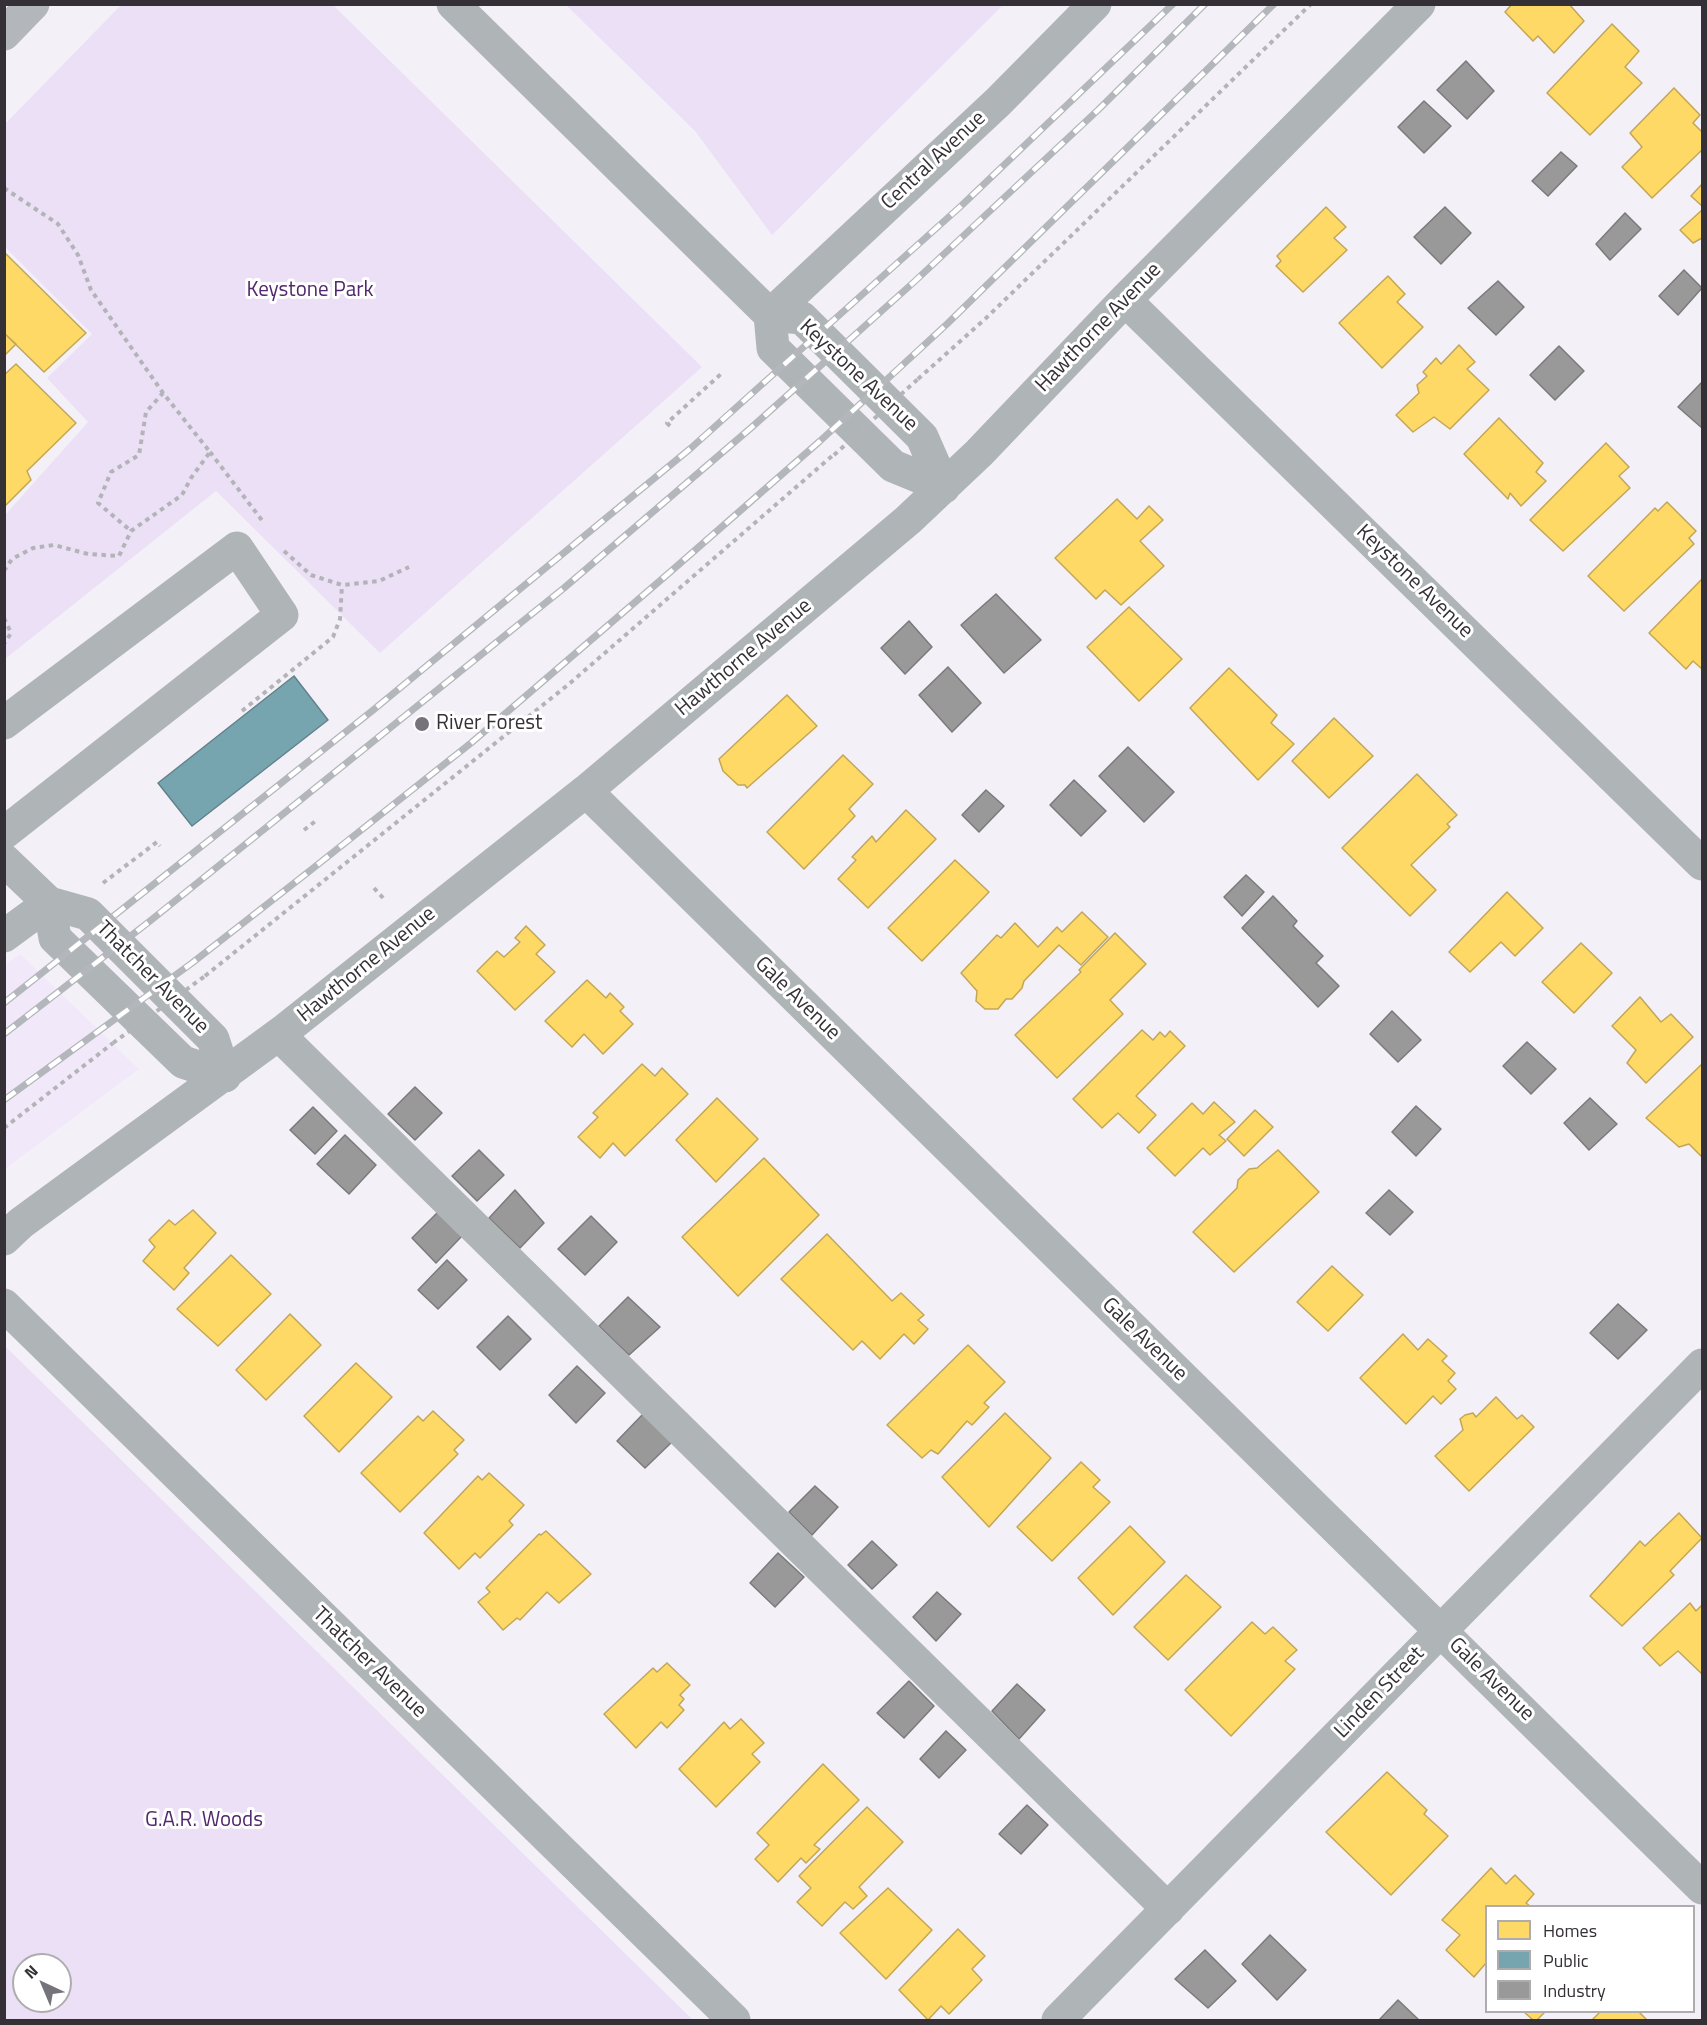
<!DOCTYPE html>
<style>
body{margin:0}
#map{position:relative;width:1707px;height:2025px;overflow:hidden;background:#f4f0f8;font-family:"Titillium Web",sans-serif}
canvas{display:block}
.frame{position:absolute;inset:0;border:6px solid #343036;pointer-events:none}
.legend{position:absolute;left:1485px;top:1905px;width:210px;height:108px;box-sizing:border-box;background:#fff;border:2px solid #aeacaf;margin:0;padding:8px 10px;list-style:none;font-size:18px;color:#343036}
.legend li{display:flex;align-items:center;gap:12px;height:30px}
.legend b{width:30px;border:2px solid #aeacaf}
.north{position:absolute;left:12px;top:1953px;width:60px;height:60px;box-sizing:border-box;background:#fff;border:2px solid #aeacaf;border-radius:50%;rotate:316deg;font-size:16px;font-weight:700;line-height:24px;text-align:center;color:#343036}
.north::after{content:'';display:block;margin:auto;width:21px;height:27px;background:#77737a;clip-path:polygon(50% 0,100% 100%,50% 72%,0 100%)}
</style>
<div id="map">
<canvas width="1707" height="2025"></canvas>
<div class="frame"></div>
<ul class="legend">
<li><b style="height:16px;background:#ffd966"></b>Homes</li>
<li><b style="height:16px;background:#76a5af"></b>Public</li>
<li><b style="height:16px;background:#999"></b>Industry</li>
</ul>
<div class="north">N</div>
</div>
<script>
const context = document.querySelector('canvas').getContext('2d');
context.lineJoin = 'round';
function paint(path, color) {
  context.fillStyle = color;
  context.fill(path, 'evenodd');
}
function toPath(rows) {
  const path = new Path2D();
  for (const r of rows) {
    path.moveTo(r[0], r[1]);
    for (let i = 2; i < r.length; i += 2) path.lineTo(r[i], r[i + 1]);
  }
  return path;
}
function strokePath(path, color, width, dash) {
  context.strokeStyle = color;
  context.lineWidth = width;
  context.lineCap = dash ? 'butt' : 'round';
  context.setLineDash(dash || []);
  context.stroke(path);
}
function drawText(font, color, halo, rows, align = 'center') {
  context.font = font + ' "Titillium Web",sans-serif';
  context.lineWidth = 6;
  context.setLineDash([]);
  context.textBaseline = 'middle';
  context.strokeStyle = halo;
  context.fillStyle = color;
  for (const [text, x, y, turn = 0] of rows) {
    context.save();
    context.translate(x, y);
    context.rotate((+turn || 0) * Math.PI / 180);
    context.textAlign = isNaN(turn) ? turn : align;
    if (halo) context.strokeText(text, 0, 0);
    context.fillText(text, 0, 0);
    context.restore();
  }
}
const built = toPath([
 [20,954,139,1069,5,1169,5,965]
]);
const green = toPath([
 [121,5,333,5,702,367,380,653,216,491,5,659,5,515,88,422,47,378,92,334,5,247,5,124],
 [566,5,1003,5,772,235,695,131],
 [4,1346,5,1346,693,2020,5,2020],
 [24,1965,60,1965,60,2001,24,2001]
]);
const homes = toPath([
 [1512,4,1569,4,1584,21,1554,53,1538,36,1533,41,1505,12,1512,4],
 [1612,24,1639,51,1625,67,1642,83,1590,135,1547,93,1612,24],
 [1674,88,1700,115,1693,123,1702,132,1702,150,1652,198,1622,167,1642,147,1630,133,1674,88],
 [1702,184,1702,206,1691,196,1702,184],
 [1326,207,1346,227,1334,238,1347,250,1303,292,1276,266,1281,261,1277,256,1326,207],
 [1702,210,1702,238,1693,243,1680,230,1702,210],
 [4,252,86,333,44,372,4,333,4,252],
 [1388,276,1405,294,1397,302,1423,327,1382,368,1339,323,1388,276],
 [4,333,16,344,4,356,4,333],
 [1459,345,1475,362,1467,369,1489,390,1450,429,1434,417,1413,432,1396,415,1419,393,1417,385,1427,376,1423,372,1436,358,1441,364,1459,345],
 [16,364,76,423,27,471,31,480,4,507,4,375,16,364],
 [1499,418,1543,463,1536,472,1546,481,1521,506,1510,493,1508,499,1464,454,1499,418],
 [1606,443,1629,467,1619,476,1630,488,1563,551,1530,520,1606,443],
 [1117,499,1137,519,1149,506,1163,520,1140,541,1164,566,1121,605,1105,590,1096,599,1055,558,1117,499],
 [1667,502,1696,531,1689,538,1694,544,1624,611,1588,576,1655,508,1658,511,1667,502],
 [1702,579,1702,669,1693,661,1686,669,1649,633,1702,579],
 [1129,607,1182,659,1139,701,1087,647,1129,607],
 [1229,668,1277,715,1271,723,1294,744,1258,780,1190,708,1229,668],
 [787,695,817,726,747,788,745,785,738,785,723,771,719,759,787,695],
 [1334,718,1373,756,1329,798,1292,761,1334,718],
 [843,755,873,784,849,809,855,816,804,869,767,832,843,755],
 [1417,774,1457,815,1447,824,1450,827,1411,865,1436,890,1410,916,1342,848,1417,774],
 [906,810,936,839,868,908,838,879,856,860,852,857,872,836,876,842,906,810],
 [955,860,989,892,922,961,888,928,955,860],
 [1507,892,1543,928,1515,956,1501,942,1470,972,1449,952,1507,892],
 [1082,912,1108,937,1081,965,1059,945,1024,981,1022,988,1012,999,1006,999,998,1009,985,1009,976,1001,977,991,961,973,997,935,1001,938,1015,923,1038,947,1057,927,1062,932,1082,912],
 [526,926,545,945,536,954,555,972,515,1010,477,971,497,951,504,957,520,942,515,938,526,926],
 [1115,933,1146,964,1110,1000,1123,1014,1057,1078,1015,1035,1081,972,1079,970,1115,933],
 [1581,943,1612,973,1574,1013,1542,982,1581,943],
 [587,980,606,998,610,993,624,1007,620,1011,633,1024,603,1054,584,1034,572,1047,545,1021,587,980],
 [1640,997,1661,1022,1671,1014,1693,1037,1646,1083,1627,1063,1636,1050,1612,1026,1640,997],
 [1142,1030,1153,1040,1160,1032,1165,1037,1170,1031,1185,1046,1136,1096,1156,1115,1139,1133,1118,1113,1102,1128,1073,1099,1142,1030],
 [642,1064,655,1076,662,1068,688,1094,625,1156,613,1143,600,1158,578,1137,598,1117,593,1113,642,1064],
 [1702,1064,1702,1157,1689,1144,1679,1147,1646,1118,1702,1064],
 [717,1098,758,1139,716,1182,676,1140,717,1098],
 [1214,1102,1235,1122,1219,1135,1226,1141,1210,1155,1203,1148,1175,1176,1147,1148,1192,1103,1203,1114,1214,1102],
 [1255,1110,1273,1127,1244,1156,1227,1139,1255,1110],
 [1278,1150,1319,1192,1234,1272,1193,1232,1237,1188,1238,1180,1249,1169,1257,1168,1278,1150],
 [764,1158,819,1215,738,1296,682,1237,764,1158],
 [193,1210,216,1233,184,1268,189,1273,174,1290,143,1261,155,1247,149,1240,169,1220,175,1225,193,1210],
 [827,1234,892,1301,901,1293,924,1315,918,1320,928,1329,914,1344,904,1334,880,1359,862,1341,853,1350,781,1279,827,1234],
 [231,1255,271,1294,218,1346,177,1309,231,1255],
 [1332,1266,1363,1295,1328,1331,1297,1302,1332,1266],
 [290,1314,321,1345,266,1400,236,1370,290,1314],
 [1403,1334,1418,1350,1428,1339,1447,1356,1442,1361,1455,1373,1448,1381,1456,1389,1441,1404,1433,1396,1406,1424,1360,1378,1403,1334],
 [968,1345,1005,1382,984,1403,989,1407,972,1425,967,1421,938,1454,931,1450,922,1458,887,1425,968,1345],
 [356,1363,392,1397,339,1452,304,1416,356,1363],
 [1496,1397,1517,1419,1522,1415,1534,1427,1469,1491,1435,1456,1463,1430,1460,1419,1465,1415,1473,1413,1476,1417,1496,1397],
 [433,1411,464,1440,454,1450,458,1454,400,1512,361,1473,418,1416,423,1421,433,1411],
 [1005,1413,1051,1458,989,1527,942,1477,1005,1413],
 [1081,1462,1100,1480,1093,1487,1110,1502,1052,1561,1017,1527,1081,1462],
 [489,1473,524,1505,509,1521,513,1525,480,1558,475,1553,459,1569,424,1533,478,1476,482,1480,489,1473],
 [1679,1513,1702,1538,1670,1571,1674,1575,1622,1626,1590,1596,1640,1541,1645,1546,1679,1513],
 [1130,1526,1165,1562,1113,1615,1078,1578,1130,1526],
 [546,1531,591,1574,559,1603,547,1592,520,1620,517,1618,503,1630,478,1602,490,1592,486,1588,539,1534,541,1535,546,1531],
 [1186,1575,1221,1607,1168,1660,1134,1627,1186,1575],
 [1690,1603,1696,1611,1702,1605,1702,1674,1678,1651,1660,1666,1643,1648,1690,1603],
 [1252,1622,1265,1634,1273,1627,1297,1650,1285,1661,1295,1669,1231,1736,1185,1690,1252,1622],
 [667,1663,690,1685,680,1695,684,1699,679,1705,684,1710,667,1728,661,1722,636,1748,604,1714,653,1668,657,1672,667,1663],
 [741,1719,764,1743,752,1754,760,1762,716,1807,679,1769,724,1722,730,1729,741,1719],
 [823,1764,859,1800,814,1845,820,1849,806,1863,801,1858,778,1882,755,1859,769,1845,757,1833,823,1764],
 [1387,1772,1427,1810,1424,1814,1448,1836,1391,1895,1326,1832,1387,1772],
 [867,1807,903,1842,859,1887,867,1896,853,1909,845,1902,822,1926,797,1902,811,1888,799,1876,867,1807],
 [1491,1868,1506,1884,1515,1875,1534,1894,1526,1903,1530,1906,1486,1906,1486,1963,1474,1977,1446,1950,1460,1935,1442,1920,1491,1868],
 [888,1888,932,1930,886,1979,840,1933,888,1888],
 [958,1929,985,1956,972,1969,982,1980,949,2014,941,2006,928,2020,899,1990,958,1929],
 [1524,2012,1545,2012,1537,2020,1533,2020,1524,2012],
 [1600,2012,1639,2012,1647,2020,1592,2020,1600,2012]
]);
const public = toPath([
 [294,676,328,720,192,826,158,783,294,676]
]);
const industry = toPath([
 [1466,61,1494,91,1467,119,1437,90,1466,61],
 [1424,101,1451,126,1424,153,1398,127,1424,101],
 [1561,152,1577,166,1548,196,1532,181,1561,152],
 [1445,207,1471,233,1441,264,1414,237,1445,207],
 [1625,213,1641,229,1610,260,1596,244,1625,213],
 [1684,270,1702,288,1678,315,1659,296,1684,270],
 [1498,281,1524,307,1496,335,1468,308,1498,281],
 [1559,346,1584,371,1555,400,1530,375,1559,346],
 [1702,382,1702,428,1678,407,1702,382],
 [996,594,1041,640,1004,673,961,625,996,594],
 [909,621,932,647,905,674,881,648,909,621],
 [948,667,981,703,952,732,919,695,948,667],
 [1128,747,1174,792,1144,822,1099,776,1128,747],
 [1074,780,1106,811,1081,836,1050,805,1074,780],
 [986,790,1004,806,979,832,962,815,986,790],
 [1246,875,1264,892,1242,916,1224,897,1246,875],
 [1273,896,1297,921,1293,926,1323,956,1316,963,1339,986,1318,1007,1242,928,1273,896],
 [1392,1011,1421,1040,1398,1062,1370,1034,1392,1011],
 [1527,1042,1556,1069,1531,1094,1503,1066,1527,1042],
 [415,1087,442,1113,415,1140,388,1114,415,1087],
 [1590,1098,1617,1124,1589,1150,1564,1123,1590,1098],
 [1416,1106,1441,1129,1416,1156,1392,1132,1416,1106],
 [313,1107,337,1131,315,1154,290,1130,313,1107],
 [345,1135,376,1165,349,1194,317,1164,345,1135],
 [479,1150,504,1175,477,1201,452,1176,479,1150],
 [515,1190,544,1223,520,1248,489,1218,515,1190],
 [1389,1190,1413,1212,1390,1235,1366,1213,1389,1190],
 [439,1211,463,1235,436,1263,412,1238,439,1211],
 [591,1216,617,1242,585,1275,558,1249,591,1216],
 [447,1260,467,1280,438,1309,418,1290,447,1260],
 [628,1297,660,1327,629,1355,599,1326,628,1297],
 [1618,1304,1647,1330,1618,1359,1590,1333,1618,1304],
 [508,1316,531,1339,500,1370,477,1347,508,1316],
 [577,1366,605,1393,576,1423,549,1395,577,1366],
 [644,1413,673,1441,645,1468,617,1441,644,1413],
 [815,1486,838,1507,812,1535,789,1512,815,1486],
 [872,1541,897,1565,872,1589,848,1565,872,1541],
 [778,1553,804,1577,775,1607,750,1583,778,1553],
 [937,1592,961,1614,936,1641,913,1617,937,1592],
 [909,1681,934,1706,904,1738,877,1713,909,1681],
 [1017,1684,1045,1710,1019,1739,992,1711,1017,1684],
 [946,1731,966,1750,939,1778,920,1759,946,1731],
 [1027,1805,1048,1825,1021,1854,999,1834,1027,1805],
 [1270,1935,1306,1970,1277,2000,1242,1964,1270,1935],
 [1205,1950,1236,1981,1208,2008,1175,1979,1205,1950],
 [1398,2000,1419,2020,1379,2020,1398,2000]
]);
const path = toPath([
 [4,188,58,224,78,255,91,290,163,393],
 [918,379,985,319,1311,4],
 [670,426,667,423,722,373],
 [210,452,264,523],
 [284,551,311,575,342,585,379,581,409,567],
 [4,571,12,559,33,548,54,545,88,554,119,556,131,531,182,495,191,478,210,452,163,393,146,412,139,455,111,472,98,503,131,531],
 [4,618,11,633,4,644],
 [242,711,333,637,340,619,342,585],
 [304,830,317,820],
 [103,883,157,842,160,846],
 [374,888,384,899],
 [205,976,569,684,832,456],
 [4,1128,113,1043]
]);
const minor = toPath([
 [453,4,770,315,802,318,922,437,944,487],
 [1125,300,1702,864],
 [770,315,998,102,1095,4],
 [770,315,773,348,893,466,944,487],
 [4,723,237,548,282,615,4,833],
 [586,791,1702,1888],
 [4,860,49,903,88,914,213,1039,225,1076],
 [49,903,55,938,183,1062,225,1076],
 [4,936,49,903],
 [279,1035,1168,1909],
 [4,1239,21,1223,286,1029,586,791,908,520,979,453,1125,300,1419,4],
 [4,1305,734,2020],
 [1058,2020,1702,1365]
]);
const major = toPath([
 [4,34,33,4]
]);
const rail = toPath([
 [4,1003,372,711,691,448,961,206,1173,4],
 [4,1034,150,921,564,588,752,427,914,282,1098,110,1205,4],
 [4,1100,192,963,307,873,471,743,669,573,820,441,947,324,1274,4]
]);
const pathBridge = toPath([
 [834,455,918,379],
 [113,1043,205,976]
]);
const markers = [
 [422,724,8,"#77737a"]
];
const streetNames = [
 ["Central Avenue",934,161,-43],
 ["Hawthorne Avenue",1099,328,-46],
 ["Keystone Avenue",858,376,43],
 ["Keystone Avenue",1414,582,44],
 ["Hawthorne Avenue",744,658,-40],
 ["Hawthorne Avenue",367,965,-39],
 ["Thatcher Avenue",152,978,45],
 ["Gale Avenue",797,999,44],
 ["Gale Avenue",1144,1340,44],
 ["Thatcher Avenue",369,1663,44],
 ["Gale Avenue",1491,1680,44],
 ["Linden Street",1380,1693,-46]
];
const parkNames = [
 ["Keystone Park",310,291],
 ["G.A.R. Woods",204,1821]
];
const poiNames = [
 ["River Forest",436,724]
];
paint(built, '#f1e8f9');
paint(green, '#ece0f7');
paint(homes, '#ffd966');
strokePath(homes, '#c2a658', 1.5);
paint(public, '#76a5af');
strokePath(public, '#62828b', 1.5);
paint(industry, '#999');
strokePath(industry, '#7b7a7b', 1.5);
strokePath(path, '#b3b4b8', 4, [4.5, 4.5]);
strokePath(minor, '#afb4b7', 33);
strokePath(major, '#b3b7bc', 33);
strokePath(rail, '#b3b6ba', 7);
strokePath(rail, '#fff', 4.5, [14]);
strokePath(pathBridge, '#b3b4b8', 4, [4.5, 4.5]);
for (const [x, y, r, color] of markers) {
  const dot = new Path2D();
  dot.arc(x, y, r, 0, 2 * Math.PI);
  context.fillStyle = color;
  context.fill(dot);
  strokePath(dot, '#fff', 2);
}
drawText('21px', '#343036', '#fff', streetNames);
drawText('21px', '#52286d', '#fff', parkNames);
drawText('21px', '#343036', '#fff', poiNames, 'left');
</script>
